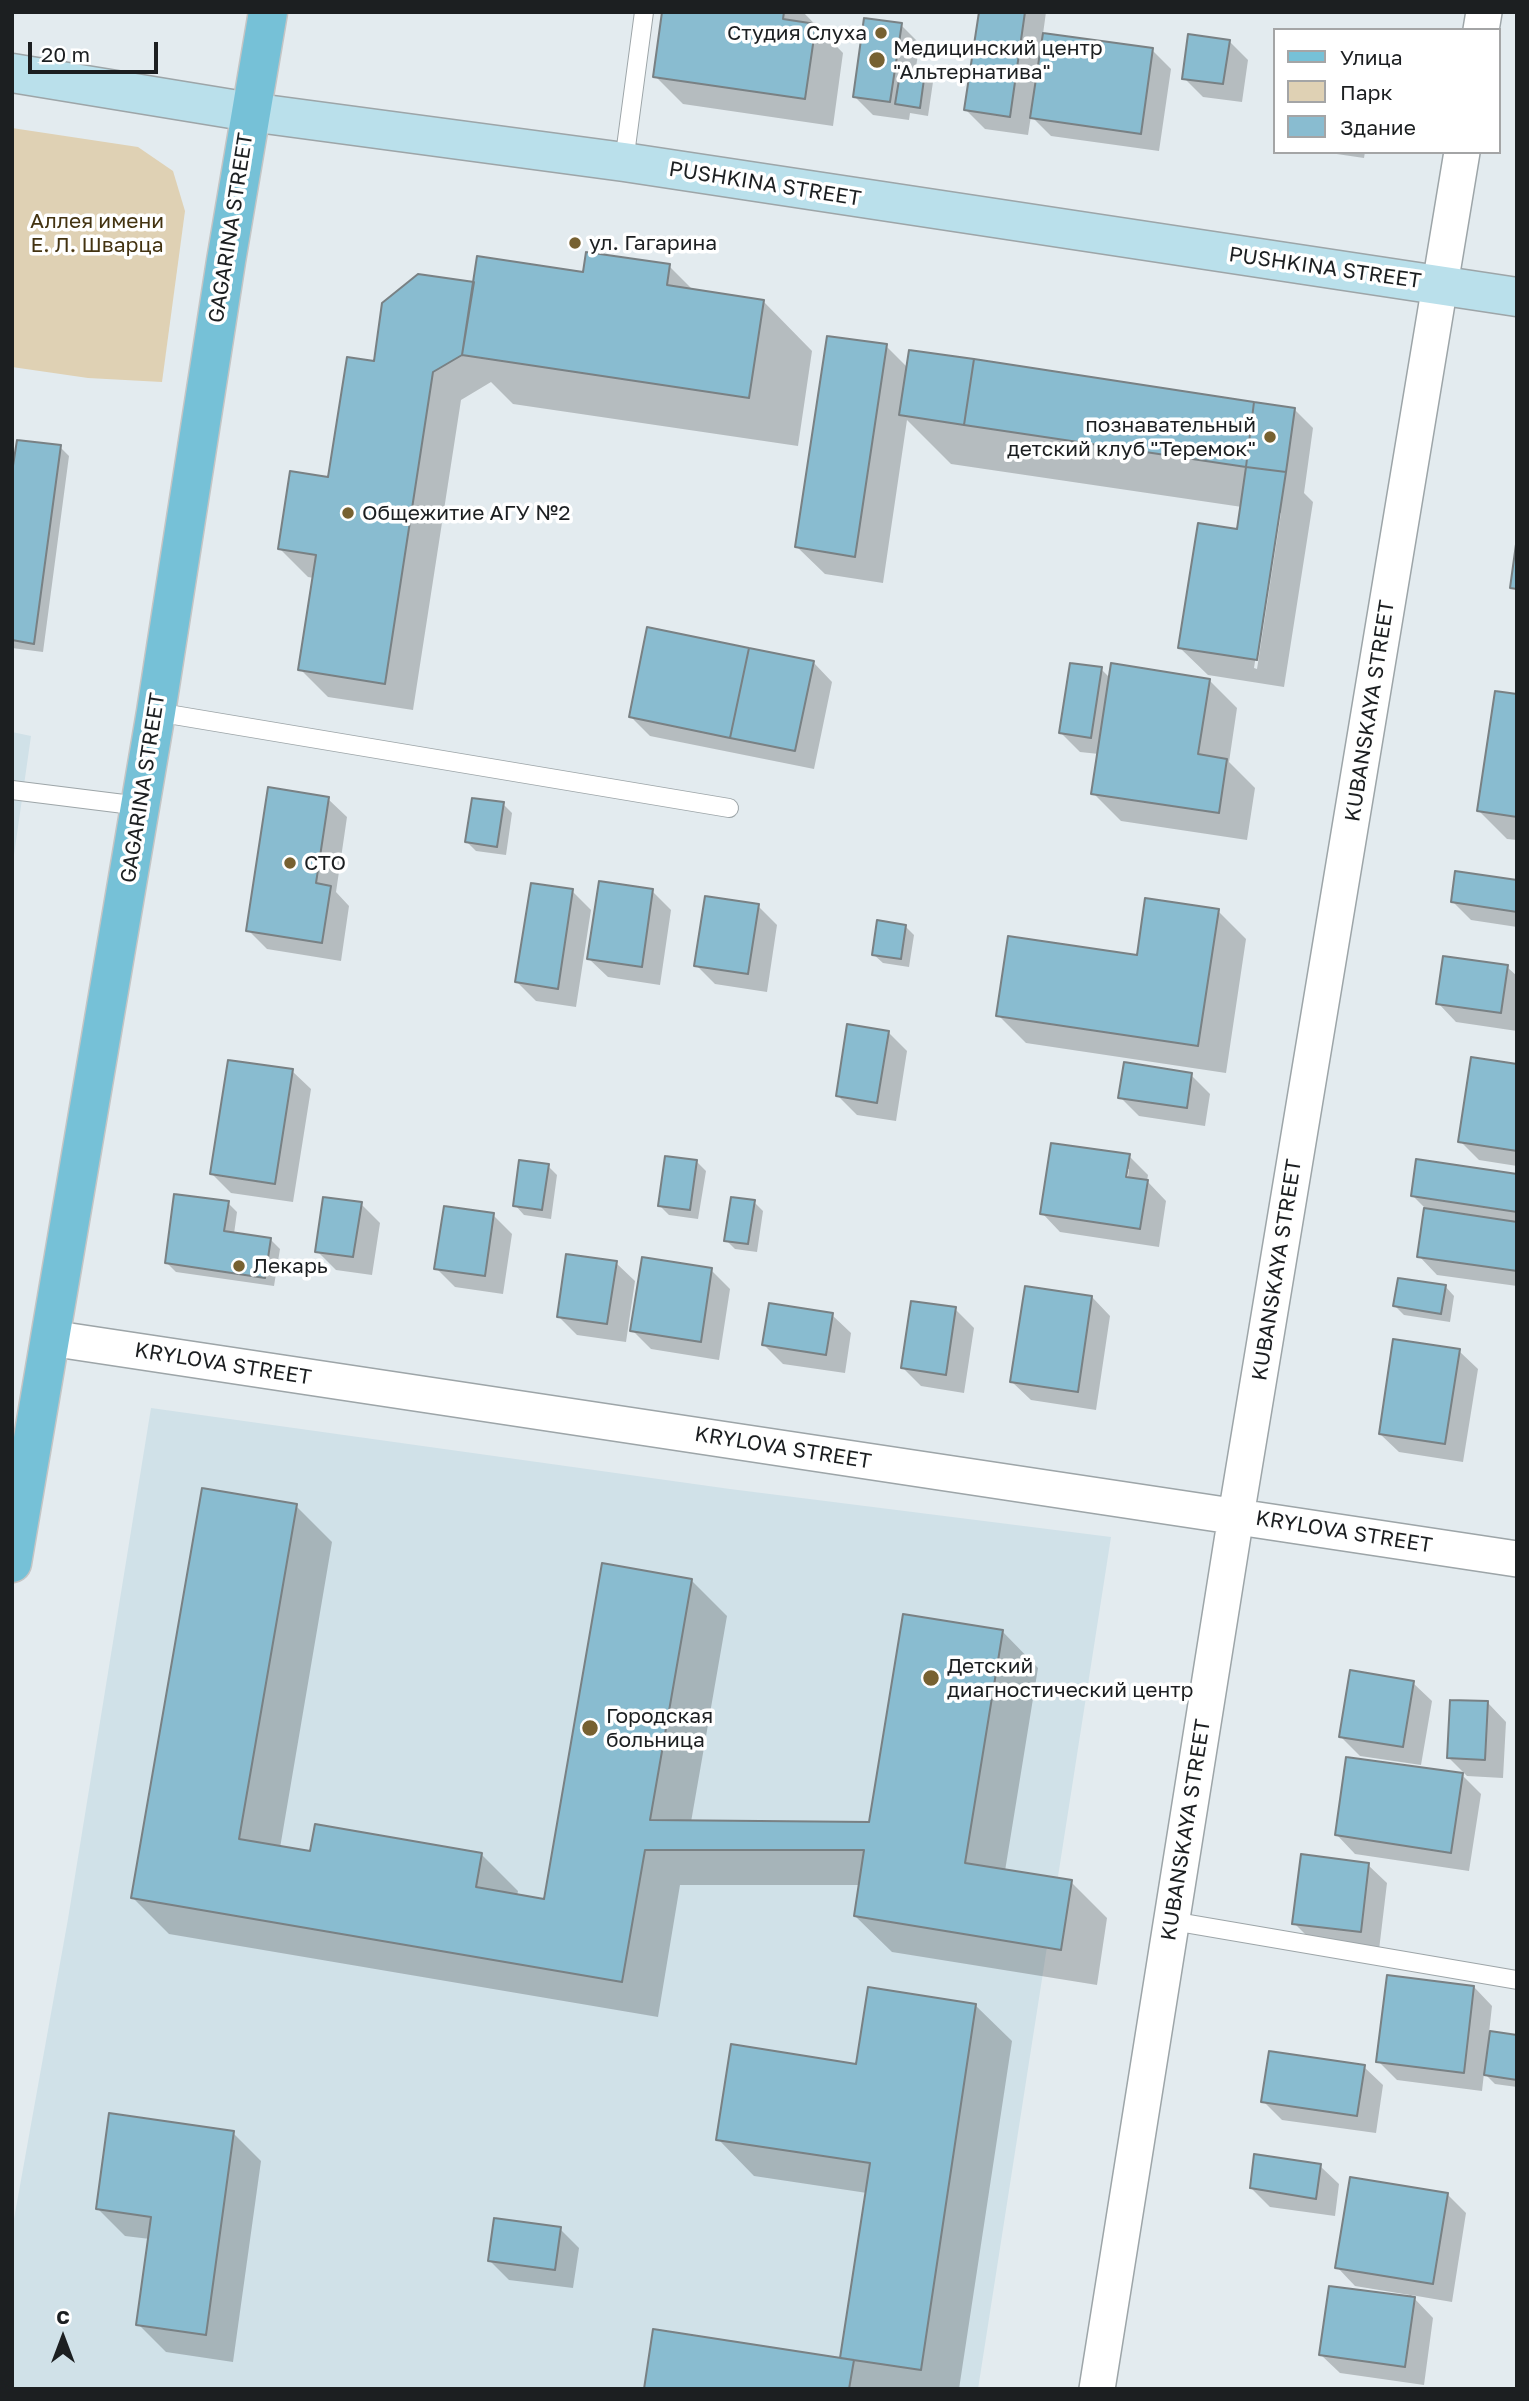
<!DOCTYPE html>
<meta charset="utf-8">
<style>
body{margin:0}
#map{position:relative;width:1529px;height:2401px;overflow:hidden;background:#e3ebef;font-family:"Golos Text",sans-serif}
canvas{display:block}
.frame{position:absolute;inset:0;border:14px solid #1c1f21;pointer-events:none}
.legend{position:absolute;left:1273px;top:28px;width:228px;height:126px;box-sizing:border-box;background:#fff;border:2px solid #a4a5a6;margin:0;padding:9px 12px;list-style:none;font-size:21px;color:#1c1f21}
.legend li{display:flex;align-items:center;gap:14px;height:35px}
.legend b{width:35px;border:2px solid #a4a5a6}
.north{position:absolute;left:28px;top:2303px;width:70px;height:70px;-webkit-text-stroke:5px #fff;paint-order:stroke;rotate:0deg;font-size:19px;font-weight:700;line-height:28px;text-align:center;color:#1c1f21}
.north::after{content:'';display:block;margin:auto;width:24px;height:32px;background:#1c1f21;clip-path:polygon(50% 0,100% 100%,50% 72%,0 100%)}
.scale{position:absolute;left:28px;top:42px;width:130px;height:32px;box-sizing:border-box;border:4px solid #1c1f21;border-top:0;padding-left:9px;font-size:21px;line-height:24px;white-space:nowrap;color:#1c1f21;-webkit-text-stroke:5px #fff;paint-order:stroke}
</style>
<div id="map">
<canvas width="1529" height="2401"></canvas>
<div class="frame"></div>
<ul class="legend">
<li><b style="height:9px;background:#76c1d7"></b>Улица</li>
<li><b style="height:19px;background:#dfd1b4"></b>Парк</li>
<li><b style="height:19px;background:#89bcd0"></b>Здание</li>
</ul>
<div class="north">С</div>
<div class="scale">20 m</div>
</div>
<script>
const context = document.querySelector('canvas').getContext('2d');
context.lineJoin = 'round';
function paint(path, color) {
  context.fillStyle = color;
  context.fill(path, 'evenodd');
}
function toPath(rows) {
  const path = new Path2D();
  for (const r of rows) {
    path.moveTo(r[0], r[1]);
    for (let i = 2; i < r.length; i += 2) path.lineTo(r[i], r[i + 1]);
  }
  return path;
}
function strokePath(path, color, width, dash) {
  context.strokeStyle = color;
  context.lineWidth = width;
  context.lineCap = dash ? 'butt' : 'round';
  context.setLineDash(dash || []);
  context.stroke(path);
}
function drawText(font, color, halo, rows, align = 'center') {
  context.font = font + ' "Golos Text",sans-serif';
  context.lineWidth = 7;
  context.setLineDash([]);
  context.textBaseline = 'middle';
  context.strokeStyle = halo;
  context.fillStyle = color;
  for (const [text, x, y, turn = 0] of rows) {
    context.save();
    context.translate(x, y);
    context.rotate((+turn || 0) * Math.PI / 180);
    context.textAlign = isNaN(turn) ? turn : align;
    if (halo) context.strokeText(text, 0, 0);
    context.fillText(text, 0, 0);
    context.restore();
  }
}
const built = toPath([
 [12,732,31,736,12,869],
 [151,1408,730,1489,1111,1537,978,2389,12,2389,12,2230,68,1919]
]);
const green = toPath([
 [12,128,138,147,173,171,185,211,162,382,88,378,12,367]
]);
const shadow = toPath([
 [664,12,803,12,843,53,833,126,683,104,655,76],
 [981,12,1046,12,1043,34,1152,50,1171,69,1159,151,1051,136,1031,116,1028,135,985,129,966,110],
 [901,25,920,44,915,72,924,73,933,82,928,116,910,113,909,120,873,115,854,96],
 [1229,41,1248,60,1242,102,1203,97,1184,78],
 [1323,152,1365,152,1364,158],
 [669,266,694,291,763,301,812,351,798,446,513,404,491,382,461,400,413,710,328,697,300,669,314,578,308,577,280,549,330,479,375,363,475,283],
 [886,346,908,368,1294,409,1313,428,1304,493,1313,502,1284,687,1208,675,1180,648,1238,531,1242,507,951,464,907,420,883,583,825,574,797,547],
 [1278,513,1281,513,1257,669,1254,668],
 [60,447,69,456,43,652,12,648,12,485],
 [814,663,832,682,814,769,650,736,631,717],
 [1101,669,1110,678,1209,680,1237,708,1229,762,1255,788,1247,840,1121,821,1093,793,1099,754,1080,752,1061,733],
 [1517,696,1517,840,1507,839,1479,811],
 [328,799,347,817,336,892,349,906,341,961,267,949,248,930],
 [503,804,512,813,506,855,476,851,467,842],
 [1517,882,1517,927,1471,920,1453,902],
 [572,891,591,910,576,1007,536,1001,517,982],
 [652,891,671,910,660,985,608,977,589,959],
 [758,906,777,925,767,992,715,984,696,965],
 [1218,911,1246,939,1226,1073,1026,1043,998,1015,1138,957],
 [905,926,914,935,909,967,883,963,873,954],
 [1507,967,1517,976,1517,1031,1456,1022,1438,1003],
 [888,1032,907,1051,896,1121,857,1115,838,1096],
 [1517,1066,1517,1166,1479,1160,1460,1141],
 [292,1071,311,1089,293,1202,231,1193,212,1174],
 [1191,1075,1210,1094,1205,1126,1139,1116,1120,1097],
 [1129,1156,1148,1175,1147,1181,1166,1201,1159,1247,1060,1232,1042,1213],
 [1126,1169,1129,1169,1127,1185,1123,1185],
 [697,1162,706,1171,698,1219,669,1215,660,1206],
 [548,1166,557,1175,551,1219,524,1215,515,1205],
 [1517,1176,1517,1286,1437,1275,1419,1256,1426,1209,1412,1195],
 [754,1202,763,1211,757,1252,735,1249,726,1240],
 [228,1203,237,1212,234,1234,271,1240,280,1249,274,1286,176,1272,167,1263],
 [361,1204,380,1223,372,1275,336,1270,317,1251],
 [493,1215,512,1234,503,1294,455,1287,436,1268],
 [616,1263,635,1281,626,1342,577,1335,558,1316],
 [711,1270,730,1289,719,1360,651,1349,632,1330],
 [1445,1286,1454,1296,1450,1322,1404,1315,1395,1306],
 [1092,1297,1110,1316,1096,1410,1031,1400,1012,1382],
 [955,1309,974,1328,964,1393,921,1386,902,1367],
 [832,1315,851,1333,845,1373,783,1364,764,1345],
 [1459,1351,1478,1369,1463,1462,1399,1452,1380,1434],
 [296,1506,332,1542,280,1848,312,1853,481,1854,518,1891,517,1896,546,1901,691,1580,727,1616,691,1822,871,1824,1002,1631,1038,1668,1005,1871,1071,1882,1107,1918,1097,1985,892,1952,855,1916,860,1885,680,1885,658,2017,169,1934,133,1898],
 [1413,1683,1432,1701,1421,1765,1360,1756,1341,1737],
 [1488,1703,1506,1722,1503,1778,1467,1776,1448,1757],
 [1348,1759,1465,1776,1462,1775,1481,1794,1469,1871,1355,1854,1337,1835],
 [1368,1865,1387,1883,1379,1950,1313,1942,1294,1923],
 [1474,1987,1492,2006,1489,2033,1517,2037,1517,2087,1495,2084,1484,2073,1482,2091,1397,2080,1378,2061],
 [975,2005,1012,2041,959,2389,646,2389,845,2361,867,2193,754,2176,718,2139],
 [1364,2067,1383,2085,1376,2133,1282,2120,1263,2101],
 [233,2133,261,2161,233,2362,166,2352,138,2324,150,2239,125,2236,97,2208],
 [1320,2166,1339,2184,1335,2216,1270,2207,1251,2188],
 [1447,2194,1466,2213,1452,2302,1411,2295,1433,2318,1424,2385,1340,2373,1321,2355,1410,2295,1355,2286,1337,2267],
 [560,2229,579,2248,573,2288,509,2280,490,2261]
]);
const building = toPath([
 [662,12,784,12,783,19,816,24,805,99,653,77,662,12],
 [979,12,1025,12,1010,117,964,110,979,12],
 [864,18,902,23,890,102,853,97,864,18],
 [1043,33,1153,48,1141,134,1030,118,1043,33],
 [1188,34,1230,40,1223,84,1182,79,1188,34],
 [901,68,925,72,920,108,895,104,901,68],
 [586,252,670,264,667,285,764,300,749,398,462,355,477,256,583,272,586,252],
 [418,274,474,282,462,355,433,372,385,684,298,670,316,555,278,549,290,471,328,477,347,357,374,361,382,303,418,274],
 [827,336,887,344,855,557,795,547,827,336],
 [909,350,974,359,964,425,899,415,909,350],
 [974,359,1254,402,1246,467,964,425,974,359],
 [1254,402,1295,408,1286,472,1246,467,1254,402],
 [17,440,61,445,34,644,12,640,12,472,17,440],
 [1246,467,1286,472,1257,660,1178,648,1198,523,1237,529,1246,467],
 [1517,537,1517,589,1510,588,1517,537],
 [647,627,749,648,730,738,629,717,647,627],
 [749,648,814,661,795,751,730,738,749,648],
 [1070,663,1102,667,1091,738,1059,733,1070,663],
 [1111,663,1210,679,1198,754,1227,759,1219,813,1091,794,1111,663],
 [1495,691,1517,694,1517,817,1477,811,1495,691],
 [268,787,329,797,316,883,331,886,322,943,246,931,268,787],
 [472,798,504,802,497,847,465,842,472,798],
 [1455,871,1517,880,1517,912,1451,902,1455,871],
 [599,881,653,889,642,967,587,959,599,881],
 [531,883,573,889,558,989,515,982,531,883],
 [705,896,759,904,748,974,694,966,705,896],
 [1145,898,1219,909,1198,1046,996,1016,1008,936,1137,955,1145,898],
 [877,920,906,925,901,959,872,955,877,920],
 [1443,956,1508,965,1501,1013,1436,1004,1443,956],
 [847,1024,889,1031,877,1103,836,1096,847,1024],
 [1471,1057,1517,1064,1517,1151,1458,1142,1471,1057],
 [228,1060,293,1069,275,1184,210,1174,228,1060],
 [1124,1062,1192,1073,1187,1108,1118,1098,1124,1062],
 [1051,1143,1130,1154,1126,1177,1148,1180,1140,1229,1040,1214,1051,1143],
 [665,1156,697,1160,690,1210,658,1206,665,1156],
 [1416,1159,1517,1174,1517,1212,1411,1196,1416,1159],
 [519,1160,549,1164,542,1210,513,1206,519,1160],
 [174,1194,229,1201,224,1231,271,1238,265,1278,165,1263,174,1194],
 [323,1197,362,1202,353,1257,315,1252,323,1197],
 [731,1197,755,1200,748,1244,724,1241,731,1197],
 [444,1206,494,1213,485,1276,434,1269,444,1206],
 [1424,1208,1517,1222,1517,1271,1417,1257,1424,1208],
 [566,1254,617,1261,607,1324,557,1317,566,1254],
 [642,1257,712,1268,701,1342,630,1331,642,1257],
 [1398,1278,1446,1285,1441,1314,1393,1306,1398,1278],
 [1025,1286,1092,1296,1078,1392,1010,1382,1025,1286],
 [911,1301,956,1307,946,1375,901,1368,911,1301],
 [769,1303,833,1313,826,1355,762,1345,769,1303],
 [1393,1339,1460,1349,1445,1444,1379,1434,1393,1339],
 [202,1488,297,1504,239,1839,310,1851,315,1824,482,1853,476,1887,544,1899,602,1563,692,1579,650,1820,869,1822,903,1614,1003,1630,965,1863,1072,1880,1061,1950,854,1916,864,1850,645,1850,622,1982,131,1898,202,1488],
 [1350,1670,1414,1681,1403,1747,1339,1737,1350,1670],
 [1450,1700,1488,1701,1485,1760,1447,1758,1450,1700],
 [1346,1757,1463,1773,1451,1853,1335,1835,1346,1757],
 [1301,1854,1369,1863,1361,1932,1292,1924,1301,1854],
 [1387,1975,1474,1986,1464,2073,1376,2062,1387,1975],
 [868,1987,976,2004,921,2370,840,2358,870,2163,716,2140,731,2044,856,2064,868,1987],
 [1490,2031,1517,2035,1517,2080,1484,2075,1490,2031],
 [1269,2051,1365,2065,1357,2116,1261,2102,1269,2051],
 [109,2113,234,2131,206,2335,136,2325,151,2217,96,2209,109,2113],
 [1254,2154,1321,2164,1316,2199,1250,2188,1254,2154],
 [1350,2177,1448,2193,1433,2284,1335,2268,1350,2177],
 [494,2218,561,2227,555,2270,488,2261,494,2218],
 [1329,2286,1415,2297,1405,2367,1319,2355,1329,2286],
 [653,2329,854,2360,849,2389,644,2389,653,2329]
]);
const service = toPath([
 [624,162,644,12],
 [156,712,729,808],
 [12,790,140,806],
 [1172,1921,1517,1980]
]);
const minor = toPath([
 [1481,30,1484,12],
 [50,1338,1517,1559],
 [1097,2389,1236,1516,1462,152]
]);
const secondary = toPath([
 [12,73,250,112,624,162,1517,297]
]);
const primary = toPath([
 [12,1563,156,712,226,261,268,12]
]);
const markers = [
 [881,33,7,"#776131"],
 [877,60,9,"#776131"],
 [575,243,7,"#776131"],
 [1270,437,7,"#776131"],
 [348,513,7,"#776131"],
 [290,863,7,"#776131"],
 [239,1266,7,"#776131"],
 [931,1678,9,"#776131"],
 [590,1728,9,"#776131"]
];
const poiNames = [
 ["Студия Слуха",867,33,"right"],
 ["Медицинский центр",893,48],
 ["\"Альтернатива\"",893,72],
 ["ул. Гагарина",589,243],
 ["познавательный",1256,425,"right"],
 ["детский клуб \"Теремок\"",1256,449,"right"],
 ["Общежитие АГУ №2",362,513],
 ["СТО",304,863],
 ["Лекарь",253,1266],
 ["Детский",947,1666],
 ["диагностический центр",947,1690],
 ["Городская",606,1716],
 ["больница",606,1740]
];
const streetNames = [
 ["PUSHKINA STREET",765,184,9],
 ["GAGARINA STREET",231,228,-81],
 ["PUSHKINA STREET",1325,268,8],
 ["KUBANSKAYA STREET",1370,711,-81],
 ["GAGARINA STREET",143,788,-81],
 ["KUBANSKAYA STREET",1277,1270,-81],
 ["KRYLOVA STREET",223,1364,9],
 ["KRYLOVA STREET",783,1448,9],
 ["KRYLOVA STREET",1344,1532,9],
 ["KUBANSKAYA STREET",1186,1830,-81]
];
const parkNames = [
 ["Аллея имени",97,221],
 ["Е. Л. Шварца",97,245]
];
paint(built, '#d0e1e8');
paint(green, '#dfd1b4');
paint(shadow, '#0003');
paint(building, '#89bcd0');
strokePath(building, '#798184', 2);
strokePath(service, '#9da5a8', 20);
strokePath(minor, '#9da5a8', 38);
strokePath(secondary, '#9da5a8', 41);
strokePath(primary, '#c4c5c5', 41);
strokePath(service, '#fff', 18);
strokePath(minor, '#fff', 35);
strokePath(secondary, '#bae0eb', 38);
strokePath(primary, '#76c1d7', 38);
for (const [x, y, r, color] of markers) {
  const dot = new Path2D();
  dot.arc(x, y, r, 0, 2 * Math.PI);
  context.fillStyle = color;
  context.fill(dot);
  strokePath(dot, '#fff', 2.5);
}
drawText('21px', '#1c1f21', '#fff', poiNames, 'left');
drawText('21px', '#1c1f21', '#fff', streetNames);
drawText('21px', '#433311', '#fff', parkNames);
</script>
